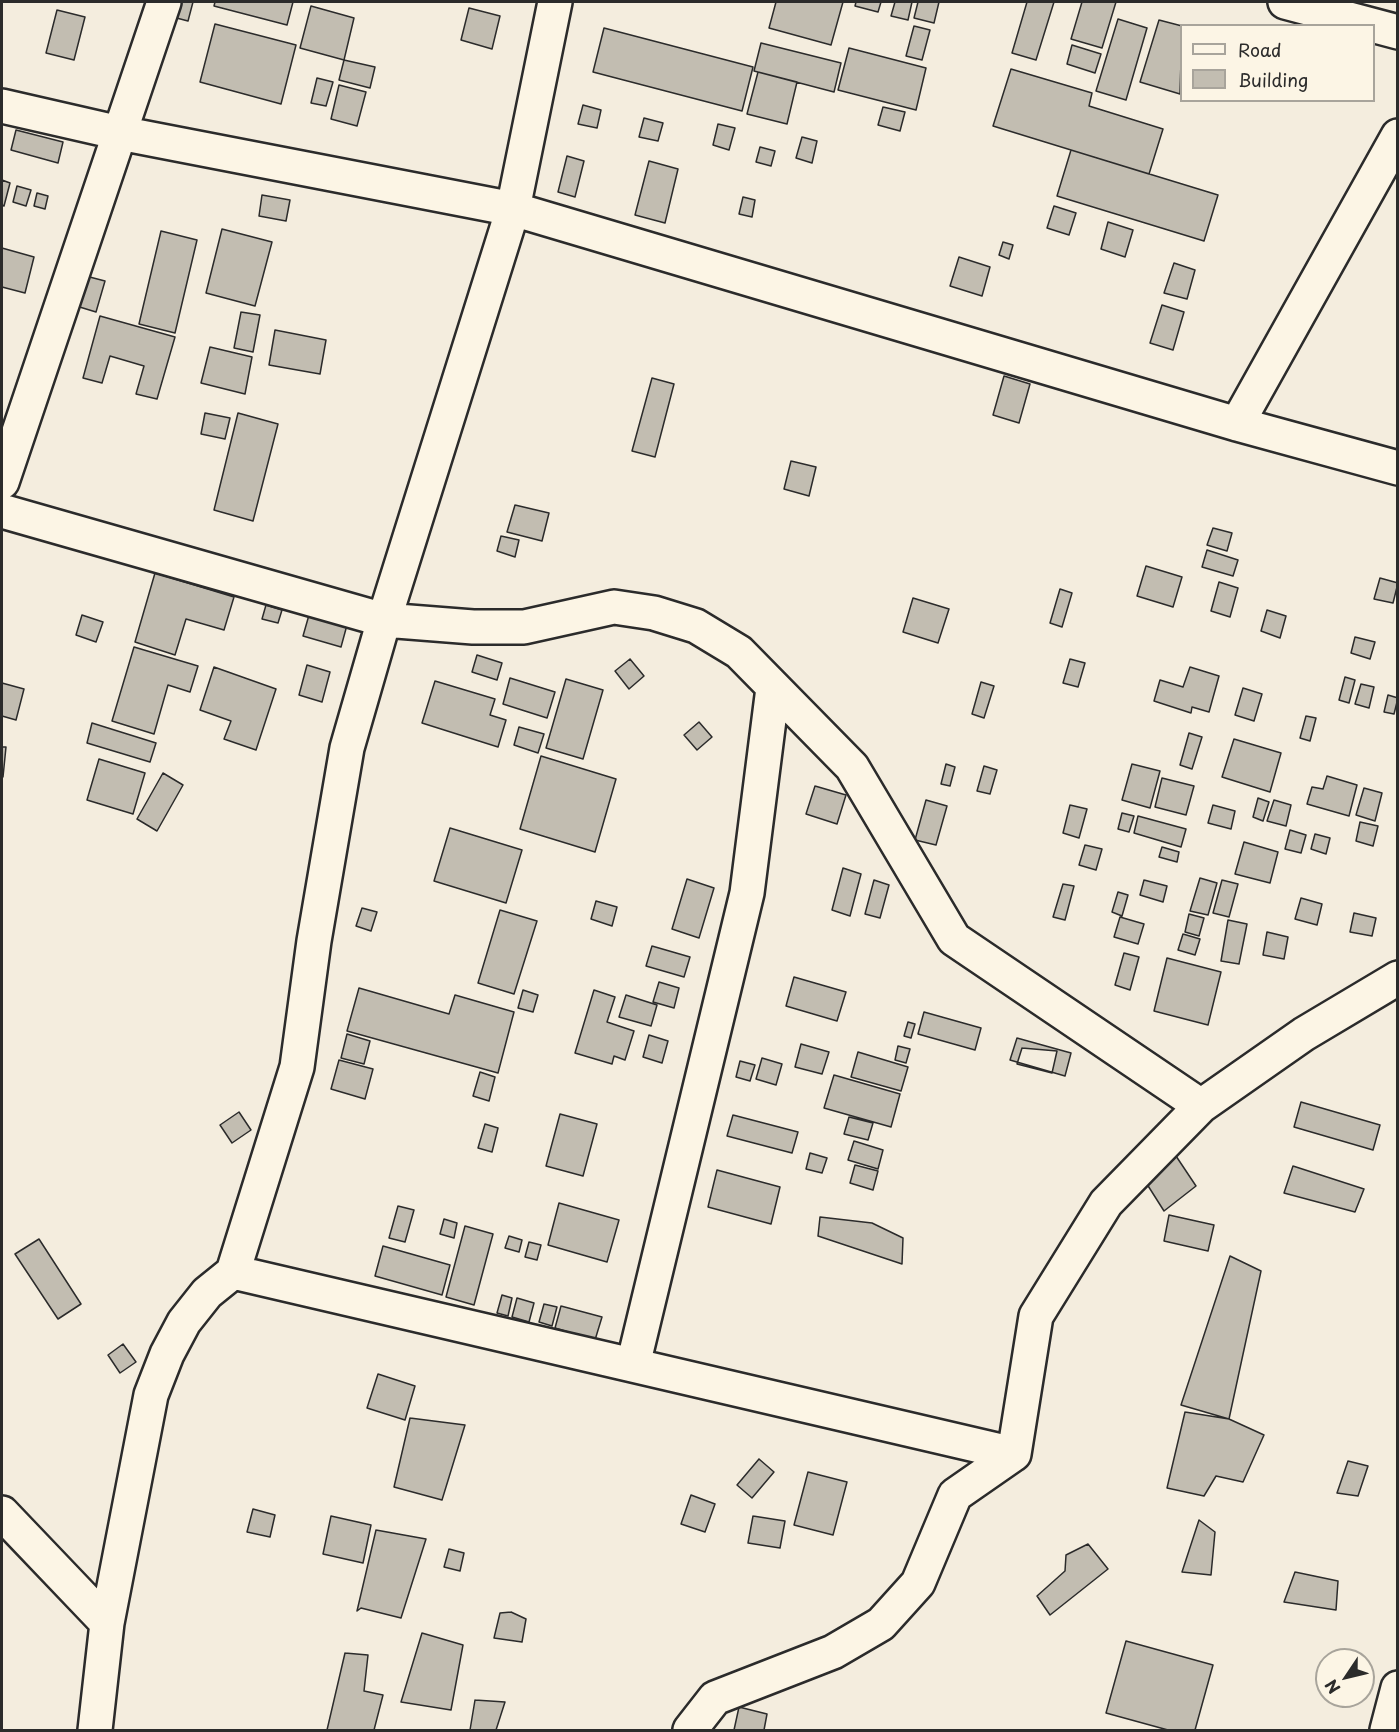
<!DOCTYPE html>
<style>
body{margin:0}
#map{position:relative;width:1399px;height:1732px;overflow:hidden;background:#f4edde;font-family:"Playpen Sans",sans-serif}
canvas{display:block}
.frame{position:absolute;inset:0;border:3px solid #2b2b2b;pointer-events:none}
.legend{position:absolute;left:1180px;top:24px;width:195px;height:78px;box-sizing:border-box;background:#fcf5e5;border:2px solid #a8a49b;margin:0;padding:8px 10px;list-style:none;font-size:18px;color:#2b2b2b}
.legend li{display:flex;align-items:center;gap:12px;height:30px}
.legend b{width:30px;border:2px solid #a8a49b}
.north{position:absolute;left:1315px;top:1648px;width:60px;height:60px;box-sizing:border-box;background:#fcf5e5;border:2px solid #a8a49b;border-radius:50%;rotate:235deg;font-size:16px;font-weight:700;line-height:24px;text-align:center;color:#2b2b2b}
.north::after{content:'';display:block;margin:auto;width:21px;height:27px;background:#2b2b2b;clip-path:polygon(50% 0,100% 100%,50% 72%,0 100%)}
</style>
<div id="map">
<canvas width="1399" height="1732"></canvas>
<div class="frame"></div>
<ul class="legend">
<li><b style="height:8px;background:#fcf5e5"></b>Road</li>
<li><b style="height:16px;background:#c2bdb1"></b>Building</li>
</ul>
<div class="north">N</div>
</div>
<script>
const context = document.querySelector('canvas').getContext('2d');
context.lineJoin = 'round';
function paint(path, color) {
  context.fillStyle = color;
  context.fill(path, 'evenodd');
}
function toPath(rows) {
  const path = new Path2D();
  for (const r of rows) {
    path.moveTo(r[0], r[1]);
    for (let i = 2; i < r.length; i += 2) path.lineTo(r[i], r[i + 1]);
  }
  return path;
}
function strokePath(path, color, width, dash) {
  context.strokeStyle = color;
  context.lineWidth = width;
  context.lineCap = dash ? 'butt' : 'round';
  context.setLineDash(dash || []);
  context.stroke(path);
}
const building = toPath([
 [169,2,193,2,188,21,165,15,169,2],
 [215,2,293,2,287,25,214,6,215,2],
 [776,2,843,2,831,45,769,28,776,2],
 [856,2,881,2,878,12,855,6,856,2],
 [895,2,912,2,908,20,891,16,895,2],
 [918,2,939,2,934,23,914,18,918,2],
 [1027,2,1054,2,1036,60,1012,53,1027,2],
 [1082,2,1116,2,1102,48,1071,39,1082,2],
 [311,6,354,18,344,60,300,48,311,6],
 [469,8,500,16,492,49,461,40,469,8],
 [57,10,85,17,74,60,46,53,57,10],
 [1118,19,1147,28,1126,100,1096,91,1118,19],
 [1159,20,1182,26,1180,94,1140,82,1159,20],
 [215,24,296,45,281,104,200,82,215,24],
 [914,26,930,30,922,60,906,56,914,26],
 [604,28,753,67,742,111,593,72,604,28],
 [761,43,841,63,834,92,754,71,761,43],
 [1072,45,1101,54,1095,73,1067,64,1072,45],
 [849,48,926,68,916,110,838,90,849,48],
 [344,60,375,67,370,88,339,80,344,60],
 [1011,69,1092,93,1089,106,1163,129,1149,174,993,126,1011,69],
 [758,72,797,82,787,124,747,114,758,72],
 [317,78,333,82,326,106,311,103,317,78],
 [339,85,366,92,357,126,331,119,339,85],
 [583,105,601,110,597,128,578,124,583,105],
 [883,107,905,112,900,131,878,125,883,107],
 [644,118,663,123,658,141,639,137,644,118],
 [718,124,735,128,729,150,713,145,718,124],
 [16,130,63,142,58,163,11,150,16,130],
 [802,137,817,141,812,163,796,158,802,137],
 [760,147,775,151,771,166,756,162,760,147],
 [1071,150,1218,195,1204,241,1057,196,1071,150],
 [567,156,584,161,575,197,558,192,567,156],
 [649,161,678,169,665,223,635,215,649,161],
 [2,180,10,183,4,206,2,205,2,180],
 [17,186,31,190,26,206,13,202,17,186],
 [37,193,48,196,45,209,34,206,37,193],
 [262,195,290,200,286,221,259,216,262,195],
 [743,197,755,200,752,217,739,214,743,197],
 [1054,206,1076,213,1069,235,1047,228,1054,206],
 [1108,222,1133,230,1125,257,1101,249,1108,222],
 [222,229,272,242,255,306,206,293,222,229],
 [161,231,197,240,175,333,139,324,161,231],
 [1003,242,1013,245,1009,259,999,255,1003,242],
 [2,248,34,257,25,293,2,287,2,248],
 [959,257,990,267,982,296,950,286,959,257],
 [1174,263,1195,270,1187,299,1164,293,1174,263],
 [82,275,105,281,96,312,73,305,82,275],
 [1162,305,1184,312,1173,350,1150,343,1162,305],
 [241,312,260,315,253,352,234,348,241,312],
 [100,316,175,337,157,399,136,394,144,366,110,356,102,383,83,378,100,316],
 [275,330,326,340,320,374,269,365,275,330],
 [210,347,252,357,245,394,201,383,210,347],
 [1004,376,1030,384,1019,423,993,415,1004,376],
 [652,378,674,384,655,457,632,451,652,378],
 [205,413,230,418,225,439,201,434,205,413],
 [238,413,278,424,253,521,214,510,238,413],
 [791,461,816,467,809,496,784,489,791,461],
 [515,505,549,513,542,541,507,532,515,505],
 [1213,528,1232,533,1227,551,1207,545,1213,528],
 [501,536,519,540,515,557,497,551,501,536],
 [1207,550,1238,560,1233,576,1202,567,1207,550],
 [1146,566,1182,577,1173,607,1137,596,1146,566],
 [155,573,234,597,224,630,186,619,175,655,135,642,155,573],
 [1380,578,1398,583,1393,603,1374,599,1380,578],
 [1219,582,1238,588,1230,617,1211,611,1219,582],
 [1060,589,1072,593,1062,627,1050,623,1060,589],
 [913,598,949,609,938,643,903,632,913,598],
 [266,605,282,610,278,623,262,619,266,605],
 [1267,610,1286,616,1280,638,1261,631,1267,610],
 [82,615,103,622,96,642,76,635,82,615],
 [309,615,347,625,341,647,303,636,309,615],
 [1355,637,1375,642,1370,659,1351,653,1355,637],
 [134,647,198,666,190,692,168,685,154,734,112,721,134,647],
 [477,655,502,663,497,680,472,672,477,655],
 [630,659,644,676,629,689,615,671,630,659],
 [1070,659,1085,663,1078,687,1063,683,1070,659],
 [307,665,330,672,322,702,299,695,307,665],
 [214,667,276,689,256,750,224,739,231,721,200,710,214,667],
 [1190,667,1219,676,1209,712,1192,707,1191,713,1154,701,1160,680,1183,687,1190,667],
 [1345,677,1355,680,1349,703,1339,700,1345,677],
 [510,678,555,692,547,718,503,704,510,678],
 [566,679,603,690,583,759,546,748,566,679],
 [435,681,495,699,490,715,506,720,498,747,422,723,435,681],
 [981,682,994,686,984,718,972,714,981,682],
 [2,683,24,689,16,720,2,716,2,683],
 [1361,684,1374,687,1369,708,1355,704,1361,684],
 [1243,688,1262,694,1254,721,1235,715,1243,688],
 [1388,695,1398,698,1394,714,1384,712,1388,695],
 [1306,716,1316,718,1310,741,1300,738,1306,716],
 [699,722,712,737,697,750,684,735,699,722],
 [92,723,156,743,150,762,87,743,92,723],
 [519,727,544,734,538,753,514,745,519,727],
 [1189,733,1202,737,1192,769,1180,765,1189,733],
 [1234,739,1281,753,1270,792,1222,777,1234,739],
 [2,747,6,747,3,777,2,777,2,747],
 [541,756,616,779,595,852,520,829,541,756],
 [99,759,145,773,133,814,87,800,99,759],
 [946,764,955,767,950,786,941,784,946,764],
 [1132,764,1160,771,1150,808,1122,800,1132,764],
 [984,766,997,770,990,794,977,791,984,766],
 [163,773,183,785,157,831,137,819,163,773],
 [1327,776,1357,785,1349,816,1307,804,1312,787,1323,789,1327,776],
 [1162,778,1194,786,1186,815,1155,807,1162,778],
 [815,786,846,795,837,824,806,814,815,786],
 [1364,788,1382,793,1375,821,1356,815,1364,788],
 [1258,798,1269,802,1263,821,1253,817,1258,798],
 [926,800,947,806,936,845,915,840,926,800],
 [1274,800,1291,805,1286,826,1267,821,1274,800],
 [1070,805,1087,809,1079,838,1063,833,1070,805],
 [1213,805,1235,811,1231,829,1208,823,1213,805],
 [1122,813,1134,816,1129,832,1118,829,1122,813],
 [1138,816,1186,829,1181,847,1134,833,1138,816],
 [1360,822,1378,826,1373,846,1356,841,1360,822],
 [450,828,522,850,506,903,434,881,450,828],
 [1290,830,1306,835,1301,853,1285,849,1290,830],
 [1315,834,1330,838,1326,854,1311,849,1315,834],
 [1244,842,1278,852,1270,883,1235,874,1244,842],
 [1085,845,1102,849,1096,870,1079,865,1085,845],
 [1162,847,1179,852,1177,862,1159,857,1162,847],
 [843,868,861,874,850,916,832,910,843,868],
 [1200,878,1217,883,1208,915,1190,911,1200,878],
 [687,879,714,888,699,938,672,929,687,879],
 [874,880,889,885,880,918,865,914,874,880],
 [1144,880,1167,886,1163,902,1140,895,1144,880],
 [1222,880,1238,884,1229,917,1213,913,1222,880],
 [1063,884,1074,886,1065,920,1053,917,1063,884],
 [1118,892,1128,895,1122,916,1112,912,1118,892],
 [1301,898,1322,904,1317,925,1295,919,1301,898],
 [596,901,617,907,612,926,591,919,596,901],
 [362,908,377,912,371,931,356,926,362,908],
 [500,910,537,921,514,994,478,983,500,910],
 [1354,913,1376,918,1372,936,1350,932,1354,913],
 [1189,914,1204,918,1199,936,1185,932,1189,914],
 [1120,917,1144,924,1138,944,1114,937,1120,917],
 [1228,920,1247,924,1239,964,1221,961,1228,920],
 [1267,932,1288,937,1284,959,1263,955,1267,932],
 [1183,934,1200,939,1195,955,1178,950,1183,934],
 [652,946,690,957,684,977,646,966,652,946],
 [1124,953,1139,957,1130,990,1115,985,1124,953],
 [1167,958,1221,972,1208,1025,1154,1011,1167,958],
 [794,977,846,992,837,1021,786,1006,794,977],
 [659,982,679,988,674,1008,653,1002,659,982],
 [359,988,449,1014,455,995,514,1012,498,1073,347,1031,359,988],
 [523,990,538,995,533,1012,518,1008,523,990],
 [594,990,615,997,607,1022,634,1031,625,1060,614,1056,612,1064,575,1053,594,990],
 [626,995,657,1005,651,1026,619,1017,626,995],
 [924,1012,981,1028,975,1050,918,1034,924,1012],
 [908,1022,915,1024,911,1038,904,1036,908,1022],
 [347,1034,370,1041,364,1064,341,1058,347,1034],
 [649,1035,668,1041,662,1063,643,1057,649,1035],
 [1017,1038,1071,1053,1065,1076,1010,1060,1017,1038],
 [801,1044,829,1052,822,1074,795,1067,801,1044],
 [898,1046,910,1049,906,1063,895,1060,898,1046],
 [1022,1048,1057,1051,1052,1073,1017,1064,1022,1048],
 [858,1052,908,1067,901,1091,851,1077,858,1052],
 [762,1058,782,1064,776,1085,756,1079,762,1058],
 [339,1060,373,1069,365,1099,331,1089,339,1060],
 [740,1061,755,1065,750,1081,736,1077,740,1061],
 [480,1072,495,1077,489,1101,473,1096,480,1072],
 [834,1075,900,1094,891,1127,824,1108,834,1075],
 [1301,1102,1380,1125,1373,1150,1294,1127,1301,1102],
 [239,1112,251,1130,232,1143,220,1125,239,1112],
 [560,1114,597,1124,583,1176,546,1166,560,1114],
 [733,1115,798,1132,792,1153,727,1136,733,1115],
 [849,1117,873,1123,868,1140,844,1134,849,1117],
 [485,1124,498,1128,492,1152,478,1148,485,1124],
 [854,1141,883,1150,878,1169,848,1160,854,1141],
 [810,1153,827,1158,822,1173,806,1169,810,1153],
 [1174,1153,1196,1186,1164,1211,1145,1181,1174,1153],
 [855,1165,878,1171,873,1190,850,1183,855,1165],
 [1293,1166,1364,1189,1355,1212,1284,1193,1293,1166],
 [717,1170,780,1187,771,1224,708,1207,717,1170],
 [559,1203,619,1220,607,1262,548,1245,559,1203],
 [398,1206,414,1210,405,1242,389,1238,398,1206],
 [1169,1215,1214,1225,1208,1251,1164,1241,1169,1215],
 [820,1217,872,1223,903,1238,902,1264,818,1236,820,1217],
 [444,1219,457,1223,454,1238,440,1234,444,1219],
 [465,1226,493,1234,474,1305,446,1297,465,1226],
 [509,1236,522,1240,519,1252,505,1248,509,1236],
 [39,1239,81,1304,58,1319,15,1254,39,1239],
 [529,1242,541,1245,537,1260,525,1257,529,1242],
 [383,1246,450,1265,442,1295,375,1276,383,1246],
 [1230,1256,1261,1271,1229,1419,1181,1405,1230,1256],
 [502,1295,512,1298,508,1316,497,1313,502,1295],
 [517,1298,534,1303,529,1322,512,1317,517,1298],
 [544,1304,557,1307,552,1326,539,1322,544,1304],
 [561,1306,602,1317,595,1340,555,1328,561,1306],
 [123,1344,136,1362,120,1373,108,1355,123,1344],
 [378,1374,415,1386,405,1420,367,1408,378,1374],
 [1185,1412,1229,1419,1264,1435,1243,1482,1216,1476,1204,1496,1167,1488,1185,1412],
 [410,1418,465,1425,442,1500,394,1487,410,1418],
 [759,1459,774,1472,752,1498,737,1485,759,1459],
 [1348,1461,1368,1466,1358,1496,1337,1493,1348,1461],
 [808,1472,847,1482,833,1535,794,1525,808,1472],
 [691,1495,715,1504,705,1532,681,1524,691,1495],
 [253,1509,275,1515,270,1537,247,1532,253,1509],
 [331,1516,371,1525,363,1563,323,1554,331,1516],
 [753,1516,785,1521,780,1548,748,1543,753,1516],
 [1199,1520,1215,1532,1211,1575,1182,1572,1199,1520],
 [376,1530,426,1539,401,1618,361,1608,357,1611,376,1530],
 [1088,1544,1108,1569,1050,1615,1037,1596,1065,1571,1066,1555,1088,1544],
 [449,1549,464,1553,460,1571,444,1567,449,1549],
 [1295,1572,1338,1581,1336,1610,1284,1602,1295,1572],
 [511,1612,526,1619,522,1642,494,1638,500,1613,511,1612],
 [422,1633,463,1645,451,1710,401,1702,422,1633],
 [1126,1641,1213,1665,1195,1730,1168,1730,1106,1713,1126,1641],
 [345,1653,368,1655,364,1691,383,1695,374,1730,327,1730,345,1653],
 [475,1700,505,1702,496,1730,470,1730,475,1700],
 [739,1707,767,1714,764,1730,734,1730,739,1707]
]);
const minor = toPath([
 [1285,2,1398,32],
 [2,106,120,133,513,209,1237,424,1398,468],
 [1237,424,1398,136],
 [2,482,164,2],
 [2,511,384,620,473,627,524,627,614,607,654,613,696,626,739,652,852,767,954,939,1201,1106],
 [233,1272,1014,1454],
 [633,1365,747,893,773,688],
 [2,1513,107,1623],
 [95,1730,107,1623,151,1395,167,1354,184,1322,207,1293,233,1272,297,1067,314,941,347,748,384,620,513,209,555,2],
 [690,1730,715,1698,833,1652,881,1624,918,1583,955,1495,1014,1454,1036,1316,1106,1203,1201,1106,1304,1034,1398,978],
 [1387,1730,1398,1688]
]);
paint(building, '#c2bdb1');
strokePath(building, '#2b2b2b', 1.5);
strokePath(minor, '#2b2b2b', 38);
strokePath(minor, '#fcf5e5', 33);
</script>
